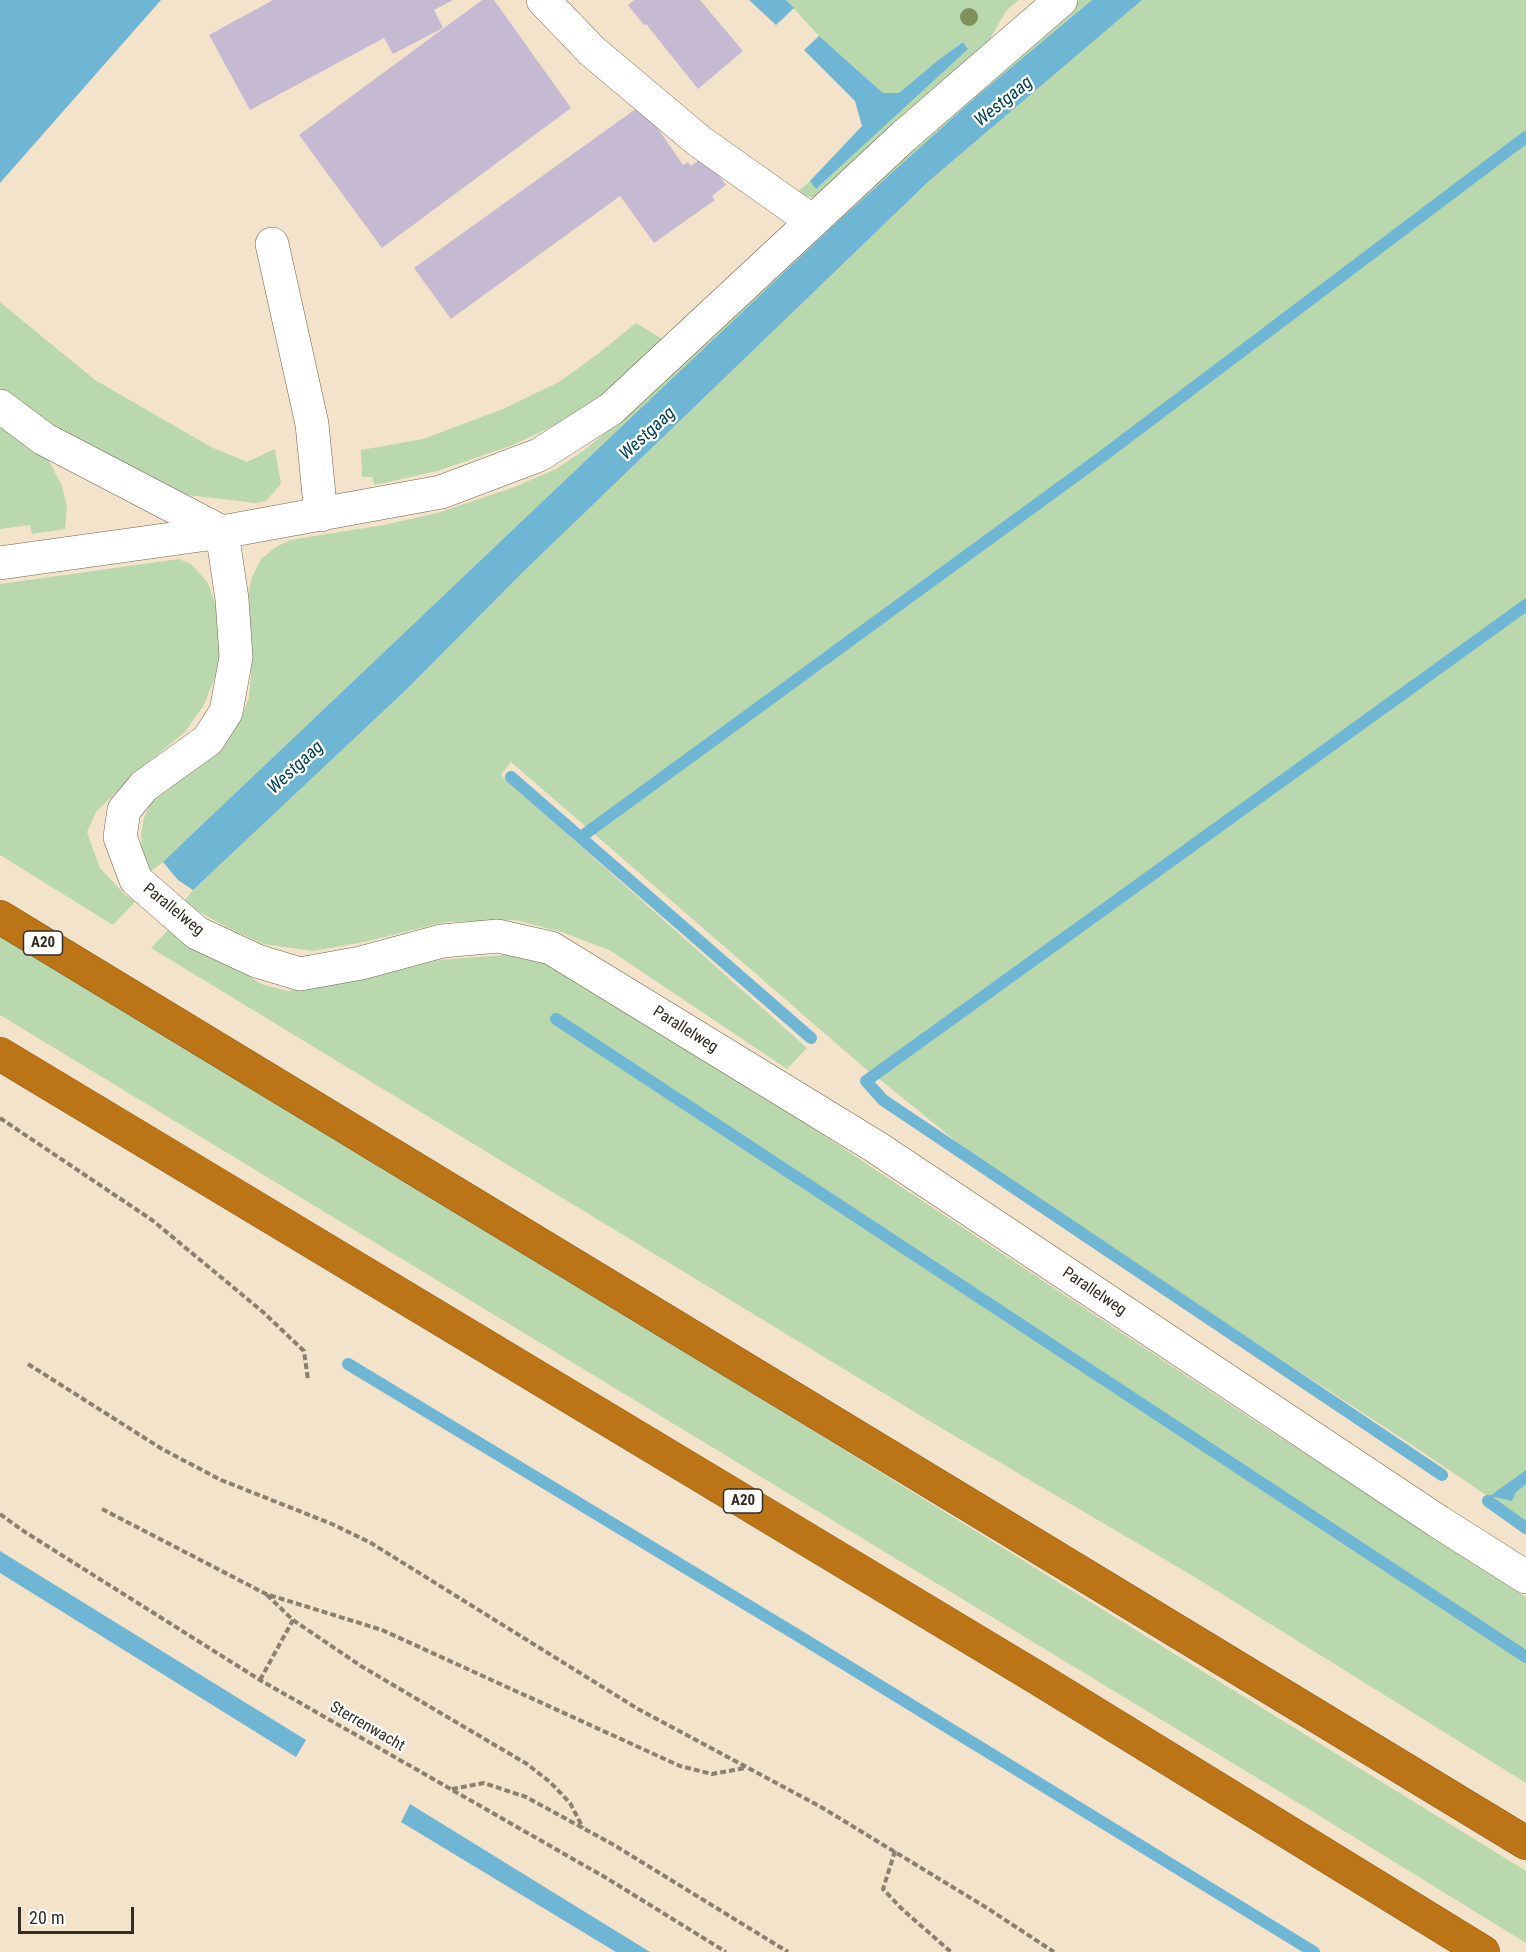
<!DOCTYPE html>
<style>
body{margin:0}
#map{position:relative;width:1526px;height:1952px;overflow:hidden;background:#f4e3cb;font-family:"Roboto Condensed",sans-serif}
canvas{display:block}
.scale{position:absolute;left:18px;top:1907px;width:116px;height:27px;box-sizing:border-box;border:3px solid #322c23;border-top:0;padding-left:8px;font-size:18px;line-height:21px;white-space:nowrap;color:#322c23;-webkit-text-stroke:4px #fff;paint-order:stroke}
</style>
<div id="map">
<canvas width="1526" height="1952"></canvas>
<div class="scale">20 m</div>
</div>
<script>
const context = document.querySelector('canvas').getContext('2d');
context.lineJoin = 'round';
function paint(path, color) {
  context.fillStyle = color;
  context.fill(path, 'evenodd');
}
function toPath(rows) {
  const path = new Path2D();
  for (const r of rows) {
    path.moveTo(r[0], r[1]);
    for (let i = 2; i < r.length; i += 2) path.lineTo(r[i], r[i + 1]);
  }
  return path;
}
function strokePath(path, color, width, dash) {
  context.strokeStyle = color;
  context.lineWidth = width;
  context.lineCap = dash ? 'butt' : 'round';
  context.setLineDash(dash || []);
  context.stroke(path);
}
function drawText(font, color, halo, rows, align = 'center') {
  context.font = font + ' "Roboto Condensed",sans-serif';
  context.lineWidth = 4.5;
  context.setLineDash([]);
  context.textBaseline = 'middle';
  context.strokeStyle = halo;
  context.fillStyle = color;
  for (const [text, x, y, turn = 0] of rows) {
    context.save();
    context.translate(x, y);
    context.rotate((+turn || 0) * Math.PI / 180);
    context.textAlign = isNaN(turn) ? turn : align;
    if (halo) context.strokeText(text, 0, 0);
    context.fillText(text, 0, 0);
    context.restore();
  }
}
const green = toPath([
 [786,0,1019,0,1006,11,978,60,821,198,794,195,810,181,817,188,968,48,963,42,937,61,899,93,883,93,819,36],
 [1078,0,1092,0,977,96,835,224,163,862,149,873,142,849,141,834,144,818,150,805,170,784,225,741,241,719,249,697,251,676,247,599,252,577,261,559,276,547,290,540,384,525,437,513,512,488,556,469,583,451,617,423,684,360],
 [1142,0,1526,0,1526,1522,1409,1443,995,1173,883,1082,867,1070,511,762,501,775,807,1048,787,1069,611,951,565,933,516,920,445,922,364,942,313,951,263,944,228,928,183,903,193,890,407,689,522,573,929,181],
 [0,302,95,380,211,447,247,462,275,449,281,484,266,501,256,503,179,494,39,449,49,461,62,486,67,507,65,529,32,534,30,525,0,529],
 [636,323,669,343,598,399,555,425,513,445,437,471,375,485,372,477,362,477,361,450,423,439,503,409,559,382,599,353],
 [179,559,191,564,208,583,222,622,223,656,204,705,185,732,141,768,96,812,87,832,100,868,125,895,135,902,113,925,0,855,0,584],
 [172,926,261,984,287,991,366,979,439,960,505,955,542,961,793,1115,1253,1420,1526,1597,1526,1783,1193,1576,931,1422,151,948],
 [0,934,595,1296,1526,1871,1526,1943,1310,1810,0,1015]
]);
const water = toPath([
 [0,0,161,0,0,183],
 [749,0,786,0,794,8,776,25],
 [1092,0,1142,0,929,181,522,573,407,689,193,890,178,880,163,862,187,839,835,224,977,96],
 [819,36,883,93,899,93,937,61,963,42,968,49,816,189,810,181,862,126,855,101,804,50],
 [1526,1470,1526,1484,1516,1492,1512,1501,1490,1496],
 [0,1551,306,1740,296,1757,0,1573],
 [410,1804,650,1952,616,1952,401,1822]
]);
const stream = toPath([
 [511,777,811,1038],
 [581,837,1103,456,1526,137],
 [556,1019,1526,1657],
 [348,1364,802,1638,1314,1952],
 [1442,1475,883,1100,866,1081,1526,605],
 [1488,1501,1526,1528]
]);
const building = toPath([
 [273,0,453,0,434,10,443,28,393,54,384,38,250,110,209,35],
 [482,0,494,0,571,108,382,248,299,135],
 [634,0,700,0,743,51,698,89,646,24,644,25,628,5],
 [637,108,645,110,683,165,688,162,691,166,705,156,726,185,712,196,715,200,654,243,620,196,451,319,414,268]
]);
const path = toPath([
 [0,1118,152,1220,263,1312,304,1351,308,1380],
 [28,1364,162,1449,221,1480,332,1524,371,1543,638,1709,821,1807,987,1908,1054,1952],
 [102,1509,266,1594,382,1630,680,1766,712,1774,745,1768],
 [0,1514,25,1532,260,1680,608,1879,726,1952],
 [267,1595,293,1620,361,1666,527,1764,550,1782,570,1803,583,1828],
 [260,1680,293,1620],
 [452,1789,484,1783,526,1797,614,1845,788,1952],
 [895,1851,883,1889,902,1909,951,1952]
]);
const minor = toPath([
 [543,0,592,51,699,141,812,221],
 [272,244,312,424,321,515],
 [0,406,44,439,222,532],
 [222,532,232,599,236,657,226,712,208,740,144,786,124,810,120,837,136,880,197,933,257,961,300,974,361,963,442,941,498,936,551,948,876,1147,1439,1522,1526,1577],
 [0,563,222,532,441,492,539,455,611,409,904,136,1061,0]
]);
const highway = toPath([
 [0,917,1526,1843],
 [0,1054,1039,1679,1483,1952]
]);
const trees = [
 [969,17]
];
const shields = [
 [43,943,39],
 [743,1501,39]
];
const shieldNames = [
 ["A20",43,943],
 ["A20",743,1501]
];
const streetNames = [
 ["Parallelweg",173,910,39],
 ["Parallelweg",685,1030,32],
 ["Parallelweg",1094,1292,34],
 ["Sterrenwacht",367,1727,30]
];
const waterNames = [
 ["Westgaag",1004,102,-39],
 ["Westgaag",648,434,-43],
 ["Westgaag",296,768,-43]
];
paint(green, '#b9d8ad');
paint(water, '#6fb5d4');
strokePath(stream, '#6fb5d4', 12);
paint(building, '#c6b9d2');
strokePath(minor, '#71624d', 34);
strokePath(highway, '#8c5b1b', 34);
strokePath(path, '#8b8070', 4, [6, 3]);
strokePath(minor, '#fff', 33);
strokePath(highway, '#bc7516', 33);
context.fillStyle = '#7f915b';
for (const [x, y] of trees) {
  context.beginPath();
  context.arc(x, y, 9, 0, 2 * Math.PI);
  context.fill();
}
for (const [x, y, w] of shields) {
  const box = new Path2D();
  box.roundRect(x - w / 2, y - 12, w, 24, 4.5);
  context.fillStyle = '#fff';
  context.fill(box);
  strokePath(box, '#322c23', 1.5);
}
drawText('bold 15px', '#322c23', null, shieldNames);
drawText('16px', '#322c23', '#fff', streetNames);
drawText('italic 18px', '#004056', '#fff', waterNames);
</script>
